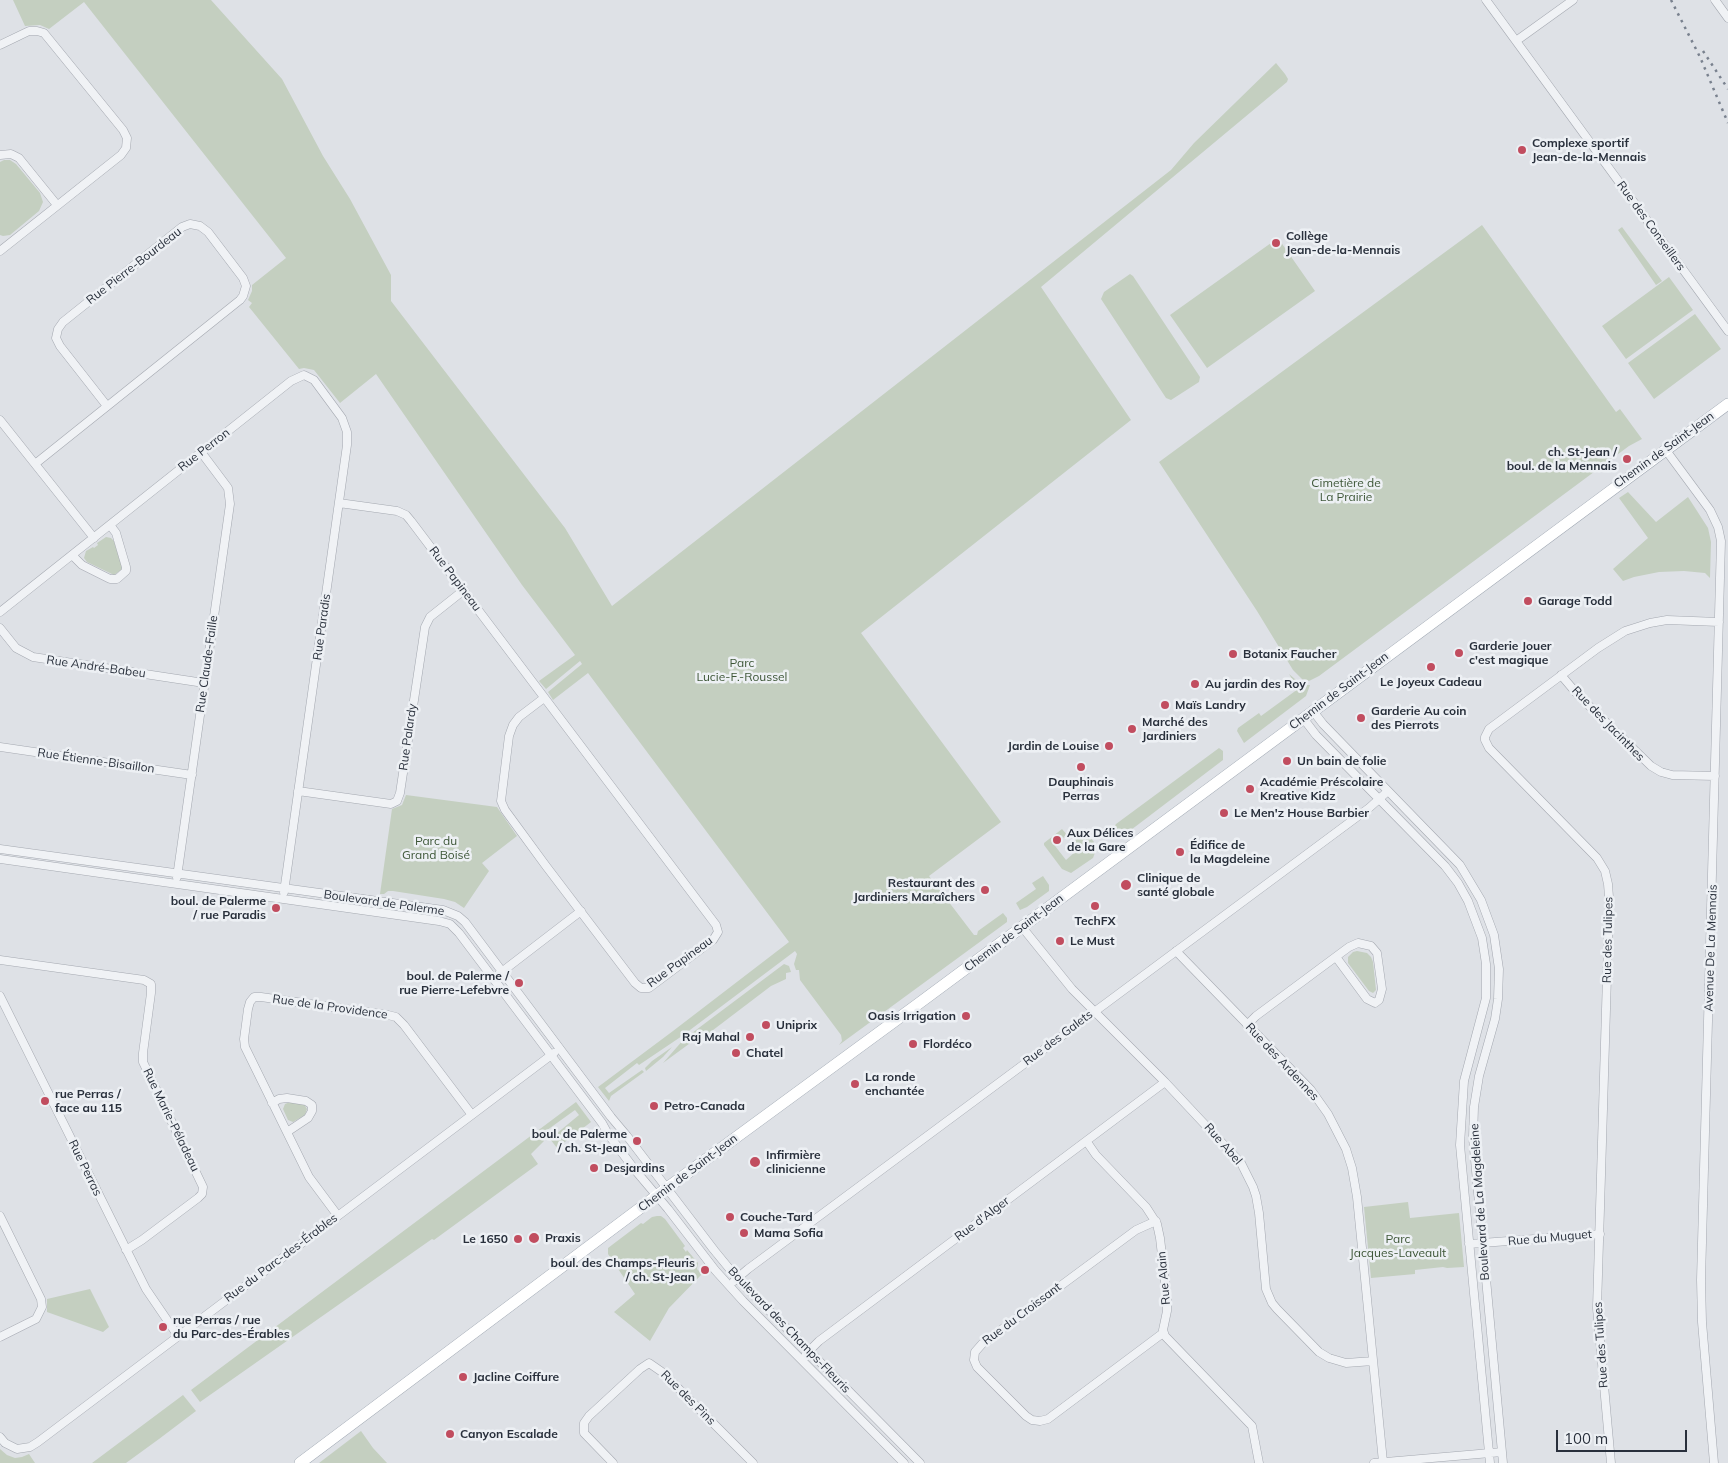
<!DOCTYPE html>
<meta charset="utf-8">
<style>
body{margin:0}
#map{position:relative;width:1728px;height:1463px;overflow:hidden;background:#dee1e6;font-family:Mulish,sans-serif}
canvas{display:block}
.scale{position:absolute;left:1556px;top:1430px;width:131px;height:22px;box-sizing:border-box;border:2px solid #29303c;border-top:0;padding-left:6px;font-size:15px;line-height:18px;white-space:nowrap;color:#29303c;-webkit-text-stroke:4px #edf0f4;paint-order:stroke}
</style>
<div id="map">
<canvas width="1728" height="1463"></canvas>
<div class="scale">100 m</div>
</div>
<script>
const context = document.querySelector('canvas').getContext('2d');
context.lineJoin = 'round';
function paint(path, color) {
  context.fillStyle = color;
  context.fill(path, 'evenodd');
}
function toPath(rows) {
  const path = new Path2D();
  for (const r of rows) {
    path.moveTo(r[0], r[1]);
    for (let i = 2; i < r.length; i += 2) path.lineTo(r[i], r[i + 1]);
  }
  return path;
}
function strokePath(path, color, width, dash) {
  context.strokeStyle = color;
  context.lineWidth = width;
  context.lineCap = dash ? 'butt' : 'round';
  context.setLineDash(dash || []);
  context.stroke(path);
}
function drawText(font, color, halo, rows, align = 'center') {
  context.font = font + ' Mulish,sans-serif';
  context.lineWidth = 5;
  context.setLineDash([]);
  context.textBaseline = 'middle';
  context.strokeStyle = halo;
  context.fillStyle = color;
  for (const [text, x, y, turn = 0] of rows) {
    context.save();
    context.translate(x, y);
    context.rotate((+turn || 0) * Math.PI / 180);
    context.textAlign = isNaN(turn) ? turn : align;
    if (halo) context.strokeText(text, 0, 0);
    context.fillText(text, 0, 0);
    context.restore();
  }
}
const green = toPath([
 [13,0,211,0,282,79,323,156,350,199,391,275,391,301,565,528,612,606,1171,170,1194,143,1276,63,1285,74,1288,79,1287,82,1041,287,1131,420,861,633,1001,822,929,876,974,935,977,935,978,931,1003,913,1007,918,1007,922,839,1045,842,1041,841,1035,800,980,799,970,796,970,794,964,797,954,795,951,682,1036,639,1065,637,1063,605,1088,609,1093,642,1070,644,1072,611,1096,609,1101,598,1087,673,1031,789,942,588,673,553,700,548,692,582,664,580,661,546,689,539,681,575,655,522,585,376,374,340,403,314,370,304,368,299,369,249,307,252,303,248,300,252,291,252,285,286,258,84,2,49,29,40,25,25,26],
 [4,160,10,160,16,164,40,193,43,202,39,211,10,235,3,236,0,235,0,162],
 [1482,225,1616,412,1620,409,1642,439,1629,446,1319,676,1309,681,1302,679,1293,670,1257,611,1159,462],
 [1622,227,1662,281,1656,285,1618,230],
 [1278,238,1315,291,1207,368,1170,315],
 [1130,274,1133,276,1200,377,1199,382,1171,400,1166,398,1101,299,1104,292],
 [1669,277,1693,310,1626,359,1602,326],
 [1695,314,1721,349,1654,399,1628,363],
 [1628,492,1656,522,1688,497,1708,528,1711,542,1710,578,1705,573,1684,571,1659,572,1634,577,1623,581,1613,569,1648,538,1619,498],
 [106,537,111,538,114,541,122,567,121,570,114,575,87,562,84,558,86,551,93,547,94,548,98,545,97,543],
 [1289,674,1302,685,1310,685,1306,696,1244,743,1237,731,1238,728,1259,713,1261,716,1298,689],
 [1219,748,1223,751,1223,760,1123,836,1119,836,1114,832,1113,829,1116,824],
 [406,795,497,807,517,836,482,863,489,871,464,908,455,902,444,899,393,891,388,891,384,894,380,894,392,809,402,805],
 [1062,829,1068,836,1064,838,1061,835,1052,842,1066,860,1075,852,1068,844,1071,845,1072,842,1084,834,1086,836,1088,835,1094,842,1096,850,1093,858,1071,873,1062,869,1044,845,1044,843],
 [1043,876,1049,885,1049,891,1027,907,1020,910,1016,903,1036,889,1032,883],
 [1357,951,1367,953,1371,957,1373,962,1376,990,1373,993,1369,991,1348,963,1348,957,1353,952],
 [784,964,789,966,791,972,786,973,786,979,771,986,696,1043,693,1041,663,1063,684,1039],
 [672,1047,663,1057,646,1071,645,1068,652,1061],
 [290,1102,304,1104,307,1109,305,1115,293,1122,288,1120,283,1109,285,1104],
 [576,1102,591,1122,557,1148,550,1139,579,1115,575,1110,543,1133,541,1137,544,1141,531,1154,538,1164,434,1240,432,1239,200,1402,191,1390],
 [1408,1202,1410,1218,1459,1213,1464,1267,1447,1268,1443,1267,1415,1270,1415,1274,1371,1278,1364,1207],
 [657,1216,661,1216,665,1219,685,1246,683,1248,686,1252,687,1250,698,1263,697,1269,702,1274,669,1308,650,1341,614,1312,635,1294,608,1254,608,1248,641,1223,643,1224,652,1217],
 [90,1289,109,1327,103,1332,47,1312,47,1299],
 [183,1395,196,1411,159,1439,126,1463,92,1463],
 [361,1431,373,1448,387,1463,319,1463],
 [0,1449,7,1455,15,1458,22,1457,29,1454,35,1463,0,1463]
]);
const minor = toPath([
 [1486,0,1728,331],
 [1715,0,1728,18],
 [1516,41,1573,0],
 [0,45,29,31,37,31,44,33,123,130,127,138,126,148,121,155,0,251],
 [0,155,11,154,19,158,57,205],
 [0,420,94,538],
 [1665,449,1710,510,1718,527,1721,541,1701,1280,1702,1322,1714,1463],
 [35,464,240,300,243,296,246,286,243,278,208,232,200,226,190,224,182,227,63,322,58,329,56,338,60,346,107,406],
 [339,503,397,511,406,515,411,521,716,925,718,932,713,940,649,988,641,988,635,983,546,866,505,810,501,801,509,736,513,725,519,717,544,698],
 [72,555,82,565,110,579,117,579,126,571,126,567,116,533,110,525],
 [0,612,291,381,304,375,314,380,342,418,347,432,347,445,284,892],
 [0,628,16,648,33,657,204,683],
 [1561,675,1578,695,1651,766,1661,772,1672,775,1715,776],
 [1313,711,1323,724,1460,865,1481,900,1494,935,1499,969,1498,999,1495,1019,1479,1076,1474,1107,1473,1138,1503,1463],
 [1303,718,1316,735,1445,866,1458,883,1468,901,1482,938,1486,964,1486,998,1464,1081,1460,1145,1490,1463],
 [0,747,192,775],
 [298,791,391,804,397,801,400,793,425,627,430,617,464,590],
 [0,849,443,910,458,916,465,922,611,1117,627,1136,714,1250,737,1278,920,1463],
 [0,859,439,921,450,924,459,933,602,1123,608,1134,635,1170,668,1209,715,1270,743,1301,904,1463],
 [177,877,230,504,228,488,201,452],
 [1022,927,1072,989,1165,1082,1241,1163,1253,1187,1256,1196,1259,1213,1266,1289,1272,1303,1277,1309,1319,1352,1329,1358,1346,1363,1373,1361],
 [1176,951,1311,1090,1328,1114,1346,1149,1352,1168,1357,1197,1383,1462],
 [0,960,144,980,151,984,151,993,143,1053,143,1062,203,1187,202,1194,198,1198,142,1240,126,1250],
 [499,974,581,911],
 [0,996,146,1289,178,1336],
 [1247,1025,1256,1016,1349,947,1358,943,1371,946,1377,953,1382,989,1379,1000,1375,1003,1367,999,1336,957],
 [272,1103,279,1099,287,1098,306,1101,312,1105,312,1111,308,1118,287,1132],
 [1087,1142,1096,1155,1146,1207,1157,1224,1160,1238,1167,1299,1167,1311,1163,1330,1165,1336,1252,1426,1259,1463],
 [0,1216,41,1299,42,1307,36,1319,0,1337],
 [338,1216,309,1177,245,1047,244,1039,248,1009,250,1002,254,997,261,997,388,1015,396,1017,404,1025,472,1115],
 [1156,1221,1136,1230,982,1344,975,1352,974,1360,977,1367,1026,1416,1032,1420,1040,1421,1048,1419,1163,1333],
 [1469,1244,1600,1234],
 [734,1281,748,1269,1369,808,1388,791],
 [806,1354,819,1341,1165,1082],
 [0,1437,5,1443,17,1449,30,1447,38,1442,554,1053],
 [613,1463,584,1433,584,1423,589,1416,640,1369,649,1363,662,1372,753,1463],
 [1374,1463,1502,1452],
 [1611,1463,1597,1308,1608,943,1609,897,1608,884,1605,871,1597,858,1489,748,1485,740,1485,737,1489,729,1598,648,1625,631,1650,623,1667,620,1719,622]
]);
const primary = toPath([
 [300,1463,667,1188,918,1004,1728,404]
]);
const rail = toPath([
 [1671,0,1700,57,1728,123],
 [1703,51,1728,89]
]);
const markers = [
 [1522,150,5,"#c14d5f"],
 [1276,243,5,"#c14d5f"],
 [1627,459,5,"#c14d5f"],
 [1528,601,5,"#c14d5f"],
 [1459,653,5,"#c14d5f"],
 [1233,654,5,"#c14d5f"],
 [1431,667,5,"#c14d5f"],
 [1195,684,5,"#c14d5f"],
 [1165,705,5,"#c14d5f"],
 [1361,718,5,"#c14d5f"],
 [1132,729,5,"#c14d5f"],
 [1109,746,5,"#c14d5f"],
 [1287,761,5,"#c14d5f"],
 [1081,767,5,"#c14d5f"],
 [1250,789,5,"#c14d5f"],
 [1224,813,5,"#c14d5f"],
 [1057,840,5,"#c14d5f"],
 [1180,852,5,"#c14d5f"],
 [1126,885,6,"#c14d5f"],
 [985,890,5,"#c14d5f"],
 [1095,906,5,"#c14d5f"],
 [276,908,5,"#c14d5f"],
 [1060,941,5,"#c14d5f"],
 [519,983,5,"#c14d5f"],
 [966,1016,5,"#c14d5f"],
 [766,1025,5,"#c14d5f"],
 [750,1037,5,"#c14d5f"],
 [913,1044,5,"#c14d5f"],
 [736,1053,5,"#c14d5f"],
 [855,1084,5,"#c14d5f"],
 [45,1101,5,"#c14d5f"],
 [654,1106,5,"#c14d5f"],
 [637,1141,5,"#c14d5f"],
 [755,1162,6,"#c14d5f"],
 [594,1168,5,"#c14d5f"],
 [730,1217,5,"#c14d5f"],
 [744,1233,5,"#c14d5f"],
 [534,1238,6,"#c14d5f"],
 [518,1239,5,"#c14d5f"],
 [705,1270,5,"#c14d5f"],
 [163,1327,5,"#c14d5f"],
 [463,1377,5,"#c14d5f"],
 [450,1434,5,"#c14d5f"]
];
const poiNames = [
 ["Complexe sportif",1532,143],
 ["Jean-de-la-Mennais",1532,157],
 ["Collège",1286,236],
 ["Jean-de-la-Mennais",1286,250],
 ["ch. St-Jean /",1617,452,"right"],
 ["boul. de la Mennais",1617,466,"right"],
 ["Garage Todd",1538,601],
 ["Garderie Jouer",1469,646],
 ["c'est magique",1469,660],
 ["Botanix Faucher",1243,654],
 ["Le Joyeux Cadeau",1431,682,"center"],
 ["Au jardin des Roy",1205,684],
 ["Maïs Landry",1175,705],
 ["Garderie Au coin",1371,711],
 ["des Pierrots",1371,725],
 ["Marché des",1142,722],
 ["Jardiniers",1142,736],
 ["Jardin de Louise",1099,746,"right"],
 ["Un bain de folie",1297,761],
 ["Dauphinais",1081,782,"center"],
 ["Perras",1081,796,"center"],
 ["Académie Préscolaire",1260,782],
 ["Kreative Kidz",1260,796],
 ["Le Men'z House Barbier",1234,813],
 ["Aux Délices",1067,833],
 ["de la Gare",1067,847],
 ["Édifice de",1190,845],
 ["la Magdeleine",1190,859],
 ["Clinique de",1137,878],
 ["santé globale",1137,892],
 ["Restaurant des",975,883,"right"],
 ["Jardiniers Maraîchers",975,897,"right"],
 ["boul. de Palerme",266,901,"right"],
 ["/ rue Paradis",266,915,"right"],
 ["TechFX",1095,921,"center"],
 ["Le Must",1070,941],
 ["boul. de Palerme /",509,976,"right"],
 ["rue Pierre-Lefebvre",509,990,"right"],
 ["Oasis Irrigation",956,1016,"right"],
 ["Uniprix",776,1025],
 ["Raj Mahal",740,1037,"right"],
 ["Flordéco",923,1044],
 ["Chatel",746,1053],
 ["La ronde",865,1077],
 ["enchantée",865,1091],
 ["rue Perras /",55,1094],
 ["face au 115",55,1108],
 ["Petro-Canada",664,1106],
 ["boul. de Palerme",627,1134,"right"],
 ["/ ch. St-Jean",627,1148,"right"],
 ["Infirmière",766,1155],
 ["clinicienne",766,1169],
 ["Desjardins",604,1168],
 ["Couche-Tard",740,1217],
 ["Mama Sofia",754,1233],
 ["Praxis",545,1238],
 ["Le 1650",508,1239,"right"],
 ["boul. des Champs-Fleuris",695,1263,"right"],
 ["/ ch. St-Jean",695,1277,"right"],
 ["rue Perras / rue",173,1320],
 ["du Parc-des-Érables",173,1334],
 ["Jacline Coiffure",473,1377],
 ["Canyon Escalade",460,1434]
];
const streetNames = [
 ["Rue des Conseillers",1651,226,54],
 ["Rue Pierre-Bourdeau",134,266,-38],
 ["Rue Perron",204,450,-38],
 ["Chemin de Saint-Jean",1664,450,-36],
 ["Rue Papineau",455,579,53],
 ["Rue Paradis",322,627,-82],
 ["Rue Claude-Faille",207,664,-82],
 ["Rue André-Babeu",96,667,8],
 ["Chemin de Saint-Jean",1339,691,-37],
 ["Rue des Jacinthes",1608,724,46],
 ["Rue Palardy",408,737,-82],
 ["Rue Étienne-Bisaillon",96,761,8],
 ["Boulevard de Palerme",384,903,8],
 ["Chemin de Saint-Jean",1014,933,-37],
 ["Rue des Tulipes",1608,940,-89],
 ["Avenue De La Mennais",1711,948,-88],
 ["Rue Papineau",680,962,-36],
 ["Rue de la Providence",330,1007,8],
 ["Rue des Galets",1058,1038,-37],
 ["Rue des Ardennes",1282,1062,47],
 ["Rue Marie-Péladeau",171,1120,64],
 ["Rue Abel",1223,1144,49],
 ["Rue Perras",85,1168,64],
 ["Chemin de Saint-Jean",688,1173,-37],
 ["Boulevard de La Magdeleine",1480,1202,-94],
 ["Rue d'Alger",982,1219,-37],
 ["Rue du Muguet",1550,1238,-5],
 ["Rue du Parc-des-Érables",281,1258,-37],
 ["Rue Alain",1164,1278,-95],
 ["Rue du Croissant",1022,1314,-37],
 ["Boulevard des Champs-Fleuris",789,1330,46],
 ["Rue des Tulipes",1601,1345,-94],
 ["Rue des Pins",688,1398,45]
];
const parkNames = [
 ["Cimetière de",1346,483],
 ["La Prairie",1346,497],
 ["Parc",742,663],
 ["Lucie-F.-Roussel",742,677],
 ["Parc du",436,841],
 ["Grand Boisé",436,855],
 ["Parc",1398,1239],
 ["Jacques-Laveault",1398,1253]
];
paint(green, '#c4cfc0');
strokePath(minor, '#a4a8b0', 9);
strokePath(primary, '#9ea6b1', 12);
strokePath(minor, '#f0f2f5', 8);
strokePath(primary, '#fff', 11);
strokePath(rail, '#79818e', 2.5, [2.5, 5]);
for (const [x, y, r, color] of markers) {
  const dot = new Path2D();
  dot.arc(x, y, r, 0, 2 * Math.PI);
  context.fillStyle = color;
  context.fill(dot);
  strokePath(dot, '#edf0f4', 2);
}
drawText('bold 12px', '#29303c', '#edf0f4', poiNames, 'left');
drawText('12px', '#29303c', '#edf0f4', streetNames);
drawText('12px', '#3d5637', '#edf0f4', parkNames);
</script>
